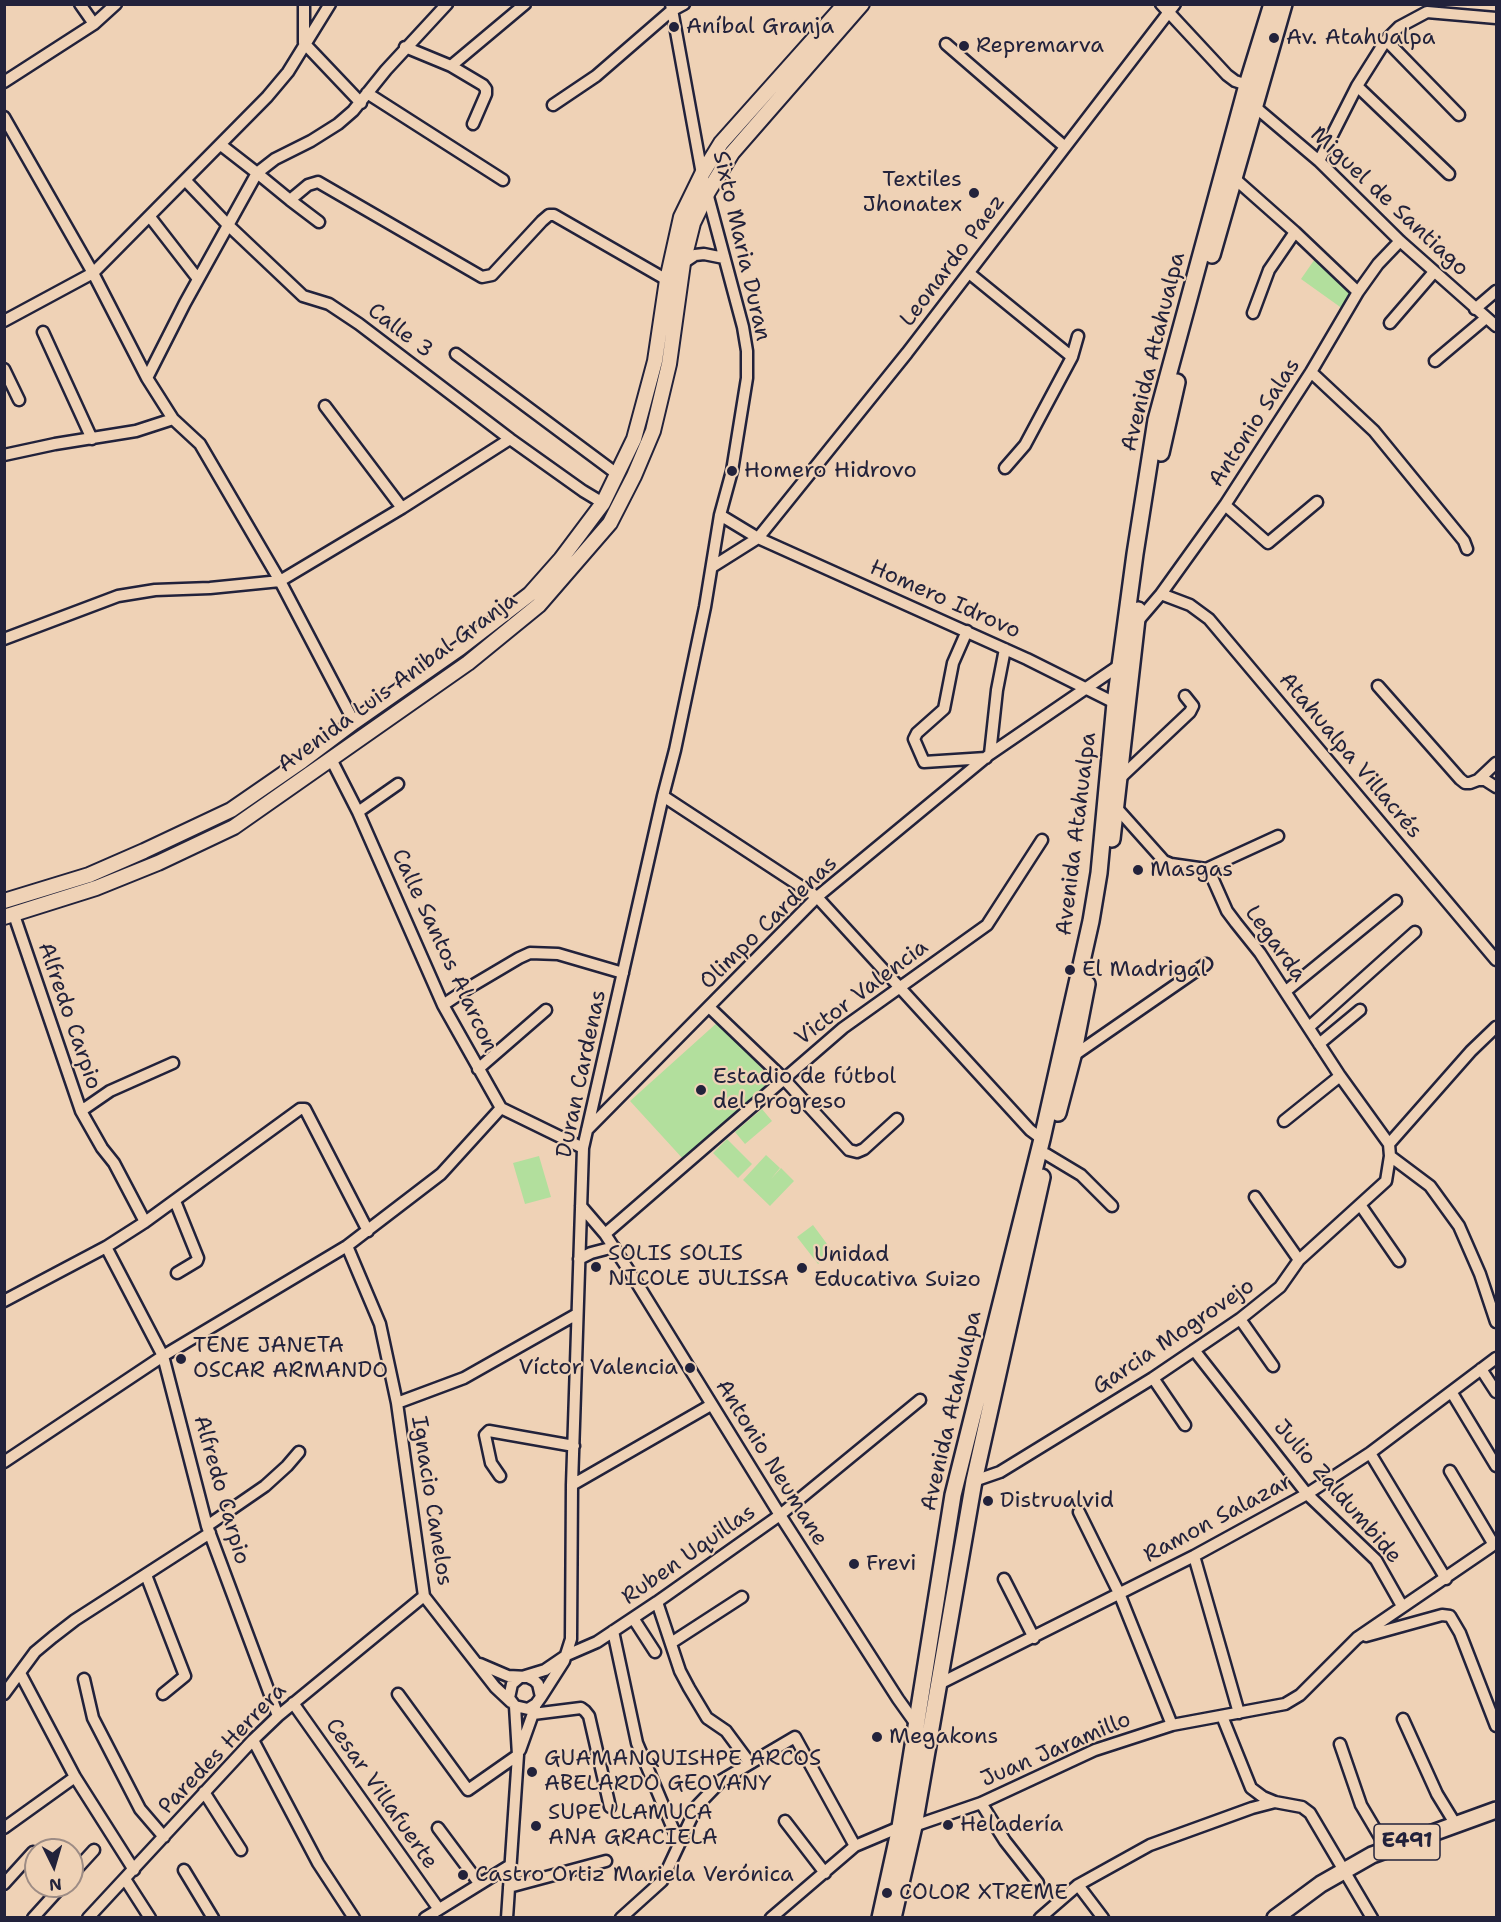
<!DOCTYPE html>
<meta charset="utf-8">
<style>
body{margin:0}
#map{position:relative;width:1501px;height:1922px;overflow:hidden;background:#efd2b6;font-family:"Shantell Sans",sans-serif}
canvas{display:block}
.frame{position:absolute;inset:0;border:6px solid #22223b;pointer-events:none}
.north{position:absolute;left:24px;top:1838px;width:60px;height:60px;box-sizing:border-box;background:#efd2b6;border:2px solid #9d8c85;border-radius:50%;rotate:175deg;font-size:16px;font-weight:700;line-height:24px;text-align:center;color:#22223b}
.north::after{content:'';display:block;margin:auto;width:21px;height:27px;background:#22223b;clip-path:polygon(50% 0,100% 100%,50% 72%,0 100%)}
</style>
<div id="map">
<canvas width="1501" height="1922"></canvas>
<div class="frame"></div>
<div class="north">N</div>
</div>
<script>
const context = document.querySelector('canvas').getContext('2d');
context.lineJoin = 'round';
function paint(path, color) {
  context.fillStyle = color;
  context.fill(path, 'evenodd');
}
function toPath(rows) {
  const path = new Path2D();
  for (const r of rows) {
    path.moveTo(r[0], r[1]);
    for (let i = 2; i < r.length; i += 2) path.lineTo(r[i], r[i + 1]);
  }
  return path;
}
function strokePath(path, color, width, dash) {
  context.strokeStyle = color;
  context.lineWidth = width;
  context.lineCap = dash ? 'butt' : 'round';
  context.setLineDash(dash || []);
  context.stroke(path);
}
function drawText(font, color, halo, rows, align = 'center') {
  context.font = font + ' "Shantell Sans",sans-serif';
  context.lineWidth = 4.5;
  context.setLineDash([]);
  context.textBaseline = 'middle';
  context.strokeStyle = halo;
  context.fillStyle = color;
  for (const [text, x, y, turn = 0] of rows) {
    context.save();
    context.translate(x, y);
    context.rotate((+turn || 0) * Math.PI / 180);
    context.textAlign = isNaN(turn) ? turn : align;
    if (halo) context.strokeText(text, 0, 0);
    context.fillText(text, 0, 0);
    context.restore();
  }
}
const green = toPath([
 [1317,256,1351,291,1343,309,1301,279],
 [719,1021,772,1080,684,1160,630,1101],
 [762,1109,772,1121,745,1144,735,1132],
 [727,1139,752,1164,738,1178,713,1153],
 [766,1155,780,1168,771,1179,781,1168,794,1181,770,1206,743,1180],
 [539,1156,551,1197,525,1204,513,1163],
 [813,1225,833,1252,818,1264,797,1237]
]);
const minor = toPath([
 [80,4,94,24],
 [304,4,304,43,361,103],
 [1161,4,1227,75,1235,81,1247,85],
 [1386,40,1459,115],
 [946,44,1065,147],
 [405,47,451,66],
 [4,82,94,24,116,4],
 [1357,86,1449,174],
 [367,93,503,180],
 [553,105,596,76,671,11,684,4],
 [1254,106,1319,161,1400,241,1496,326],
 [4,117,93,273,147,378,173,419,200,444,280,581,354,722],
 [473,124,486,94,486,89,483,85,451,66,525,4],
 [221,145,257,173,275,159,311,141,338,124,353,111,386,70,447,4],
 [1319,161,1357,86,1386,40,1399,27,1427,12,1496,18],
 [1234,178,1295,232,1358,292],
 [186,181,228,225,303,296,329,304,359,324,510,439,583,491,603,503],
 [290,200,319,222],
 [150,217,198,279],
 [683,263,695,255,704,254,724,258],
 [969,273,1072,357,1025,445,1005,468],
 [1475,309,1496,291],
 [1253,313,1269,270,1295,232],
 [4,321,93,273,267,97,288,72,330,4],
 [1390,323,1434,272],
 [43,332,92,439],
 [456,354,617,474],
 [1072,357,1078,336],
 [1435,361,1486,318],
 [4,369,19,400],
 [1311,372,1374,431,1464,541,1467,549],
 [147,378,185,303,257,173,290,200,308,185,318,182,482,277,492,275,542,221,549,215,554,215,667,280],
 [325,406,402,508],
 [4,455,55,444,136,431,173,419],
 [1225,505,1268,543,1317,502],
 [720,515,758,538,1027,659,1115,703],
 [712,567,758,538,907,353,1175,4],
 [1161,594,1190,605,1209,619,1496,960],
 [1137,622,1161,594,1225,505,1311,372,1358,292,1378,264,1400,241],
 [967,631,953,663,944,709,917,733,914,739,924,762,986,758],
 [4,639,118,596,155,590,210,588,280,581,402,508,510,439],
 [1378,686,1460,779,1465,783,1470,783,1478,780,1485,780,1496,787],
 [990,754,1120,665],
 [331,759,358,812,443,1005,501,1108,583,1148],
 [1119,779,1190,712,1193,706,1185,696],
 [1478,780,1496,763],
 [663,796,817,897,1030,1130,1042,1139],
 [358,812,398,784],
 [1206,869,1278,836],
 [14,915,81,1111,102,1148,114,1163,145,1222],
 [1286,991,1396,901],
 [443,1005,470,987,519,958,530,953,558,954,623,973],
 [710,1008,783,1078,849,1150,857,1152,864,1149,897,1119],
 [1309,1027,1415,932],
 [1319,1044,1360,1010],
 [1073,1056,1206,964],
 [478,1069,546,1010],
 [81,1111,110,1091,173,1063],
 [1284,1121,1340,1076],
 [587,1130,817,897,990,754,997,690,1005,649],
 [1389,1144,1471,1051,1496,1027],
 [1046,1154,1081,1175,1112,1206],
 [1390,1156,1430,1186,1459,1226,1480,1274,1496,1322],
 [1255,1197,1299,1260],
 [175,1201,198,1258,197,1261,177,1273],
 [581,1206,605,1234,635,1280,780,1515,898,1699,918,1727],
 [1361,1206,1399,1261],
 [605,1234,843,1028,987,925,1042,840],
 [347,1246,380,1324,397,1403,424,1596,495,1687,511,1702],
 [106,1247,163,1356,207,1526,278,1716],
 [579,1259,591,1253,614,1247],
 [4,1301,106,1247,145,1222,300,1109,305,1109,368,1231],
 [1240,1319,1273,1366],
 [1194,1350,1307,1494,1376,1560,1402,1606],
 [1481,1369,1496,1392],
 [1153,1378,1185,1425],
 [1452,1393,1496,1466],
 [397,1403,464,1378,577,1314],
 [1370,1453,1446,1579],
 [4,1462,163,1356,347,1246,441,1174,501,1108],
 [1450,1471,1494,1545],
 [500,1476,491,1463,485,1435,489,1431,574,1446],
 [974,1481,1000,1472,1153,1378,1240,1319,1280,1287,1299,1260,1386,1181,1390,1156,1389,1144,1340,1076,1260,953,1236,923,1227,911,1211,875,1206,869,1171,864,1164,861,1114,805],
 [572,1485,711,1405],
 [1079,1512,1119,1593,1172,1725],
 [207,1526,265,1486,287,1466,299,1452],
 [1194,1556,1239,1713],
 [146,1575,185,1676,163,1694],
 [1004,1579,1034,1638],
 [657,1602,680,1671,689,1688,707,1718,726,1731,749,1762],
 [633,1618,655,1652],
 [613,1631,637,1743,679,1843],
 [1366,1636,1442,1615,1450,1616,1460,1633,1496,1726],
 [671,1643,742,1597],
 [480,1664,508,1676,528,1677,534,1680,538,1684,541,1697,536,1704,528,1709,515,1706,509,1698,512,1684,519,1678],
 [20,1673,75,1777,134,1870],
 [522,1677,545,1670,567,1655,597,1642,657,1602,780,1515,920,1400],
 [84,1679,93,1718,140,1809,164,1837],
 [939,1684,1194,1556,1307,1494,1370,1453,1496,1358],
 [4,1694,35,1652,53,1637,75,1620,210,1533],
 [398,1694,468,1790,518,1755],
 [541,1697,564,1661,571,1639,572,1485,583,1148,663,796,675,750,705,607,720,515,732,471,747,378,747,351,743,327,702,174,671,4],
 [293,1703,438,1908],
 [533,1714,581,1708,585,1711,589,1716,610,1807],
 [1222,1716,1251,1788,1263,1797,1275,1802,1302,1807,1310,1813,1372,1918],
 [1403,1719,1437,1794,1456,1825],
 [253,1740,318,1863,354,1918],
 [1340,1744,1361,1805,1387,1849],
 [520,1750,535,1708],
 [204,1792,241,1850],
 [981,1803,1005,1841,1038,1883],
 [785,1821,825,1873],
 [4,1828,75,1777],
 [438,1828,479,1883],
 [184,1870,213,1918],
 [72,1874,94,1850],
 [125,1879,150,1918],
 [4,1884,33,1852],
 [1078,1885,1103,1918],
 [509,1887,606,1861],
 [33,1918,62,1886],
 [88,1918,253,1740,278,1716,424,1596],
 [425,1918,509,1866],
 [507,1918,518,1755,515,1706],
 [621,1918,662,1881,697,1806,722,1780,795,1737,855,1846],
 [771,1918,855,1846,900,1827,914,1826,981,1803,1095,1750,1172,1725,1285,1704,1300,1695,1357,1638,1496,1543],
 [1040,1918,1078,1885,1150,1845,1252,1808,1275,1802]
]);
const major = toPath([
 [4,901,89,875,144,851,231,810,302,761,354,722,460,648,530,594,561,559,603,503,634,439,655,361,667,280,681,217,702,174,721,143,845,4],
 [4,917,96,888,158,863,234,827,468,663,539,605,610,523,634,476,653,431,669,364,683,263,693,223,708,192,732,153,862,4]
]);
const highway = toPath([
 [1212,255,1284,4],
 [1161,453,1177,382],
 [1112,839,1138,610],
 [1058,1113,1073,1056,1087,984],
 [880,1918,900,1827,953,1495,1042,1139,1091,921,1099,873,1115,703,1135,554,1156,420,1247,85,1272,4],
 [893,1918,914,1826,974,1481,1042,1177],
 [1275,1918,1321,1884,1372,1855,1496,1810]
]);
const markers = [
 [674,27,6,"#22223b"],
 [1274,38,6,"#22223b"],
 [964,46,6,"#22223b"],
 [974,193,6,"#22223b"],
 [732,471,6,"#22223b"],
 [1138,870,6,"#22223b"],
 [1070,970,6,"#22223b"],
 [701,1090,6,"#22223b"],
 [596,1267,6,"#22223b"],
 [802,1268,6,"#22223b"],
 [181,1359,6,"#22223b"],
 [690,1368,6,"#22223b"],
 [988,1501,6,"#22223b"],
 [854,1564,6,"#22223b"],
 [877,1737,6,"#22223b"],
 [532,1772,6,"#22223b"],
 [948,1825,6,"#22223b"],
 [536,1826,6,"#22223b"],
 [463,1875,6,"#22223b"],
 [887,1893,6,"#22223b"]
];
const shields = [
 [1407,1842,66]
];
const shieldNames = [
 ["E491",1407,1842]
];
const poiNames = [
 ["Aníbal Granja",686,27],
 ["Av. Atahualpa",1286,38],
 ["Repremarva",976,46],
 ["Textiles",962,180,"right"],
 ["Jhonatex",962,205,"right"],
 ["Homero Hidrovo",744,471],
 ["Masgas",1150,870],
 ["El Madrigal",1082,970],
 ["Estadio de fútbol",713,1077],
 ["del Progreso",713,1102],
 ["SOLIS SOLIS",608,1254],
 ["NICOLE JULISSA",608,1279],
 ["Unidad",814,1255],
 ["Educativa Suizo",814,1280],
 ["TENE JANETA",193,1346],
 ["OSCAR ARMANDO",193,1371],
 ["Víctor Valencia",678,1368,"right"],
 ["Distrualvid",1000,1501],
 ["Frevi",866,1564],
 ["Megakons",889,1737],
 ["GUAMANQUISHPE ARCOS",544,1759],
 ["ABELARDO GEOVANY",544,1784],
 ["SUPE LLAMUCA",548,1813],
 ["ANA GRACIELA",548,1838],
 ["Heladería",960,1825],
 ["Castro Ortiz Mariela Verónica",475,1875],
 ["COLOR XTREME",899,1893]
];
const streetNames = [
 ["Miguel de Santiago",1389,202,43],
 ["Sixto Maria Duran",741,246,77],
 ["Leonardo Paez",953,261,-53],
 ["Calle 3",400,331,37],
 ["Avenida Atahualpa",1154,352,-76],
 ["Antonio Salas",1255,423,-57],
 ["Homero Idrovo",945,600,24],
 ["Avenida Luis Anibal Granja",398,683,-36],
 ["Atahualpa Villacrés",1350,756,50],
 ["Avenida Atahualpa",1077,834,-83],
 ["Olimpo Cardenas",769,923,-44],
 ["Legarda",1275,944,54],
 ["Calle Santos Alarcon",444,951,65],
 ["Victor Valencia",862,993,-37],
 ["Alfredo Carpio",69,1016,71],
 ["Duran Cardenas",582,1074,-78],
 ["Garcia Mogrovejo",1174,1337,-34],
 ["Avenida Atahualpa",952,1411,-77],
 ["Antonio Neumane",771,1463,58],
 ["Alfredo Carpio",221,1490,74],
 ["Julio Zaldumbide",1337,1492,49],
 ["Ignacio Canelos",431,1501,81],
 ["Ramon Salazar",1218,1519,-28],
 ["Ruben Uquillas",689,1555,-35],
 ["Paredes Herrera",223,1749,-46],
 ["Juan Jaramillo",1056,1750,-23],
 ["Cesar Villafuerte",381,1794,55]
];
paint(green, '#b2df9d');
strokePath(minor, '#22223b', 15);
strokePath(major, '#22223b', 18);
strokePath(highway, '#22223b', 20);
strokePath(minor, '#efd2b6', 10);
strokePath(major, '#efd2b6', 14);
strokePath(highway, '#efd2b6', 15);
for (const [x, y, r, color] of markers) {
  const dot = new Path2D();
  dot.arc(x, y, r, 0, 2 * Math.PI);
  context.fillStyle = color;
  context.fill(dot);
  strokePath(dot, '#efd2b6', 2);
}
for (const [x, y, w] of shields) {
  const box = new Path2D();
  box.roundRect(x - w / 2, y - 18, w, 36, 4.5);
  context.fillStyle = '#efd2b6';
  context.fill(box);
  strokePath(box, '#22223b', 1.5);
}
drawText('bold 21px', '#22223b', null, shieldNames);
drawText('22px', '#22223b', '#efd2b6', poiNames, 'left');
drawText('22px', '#22223b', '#efd2b6', streetNames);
</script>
